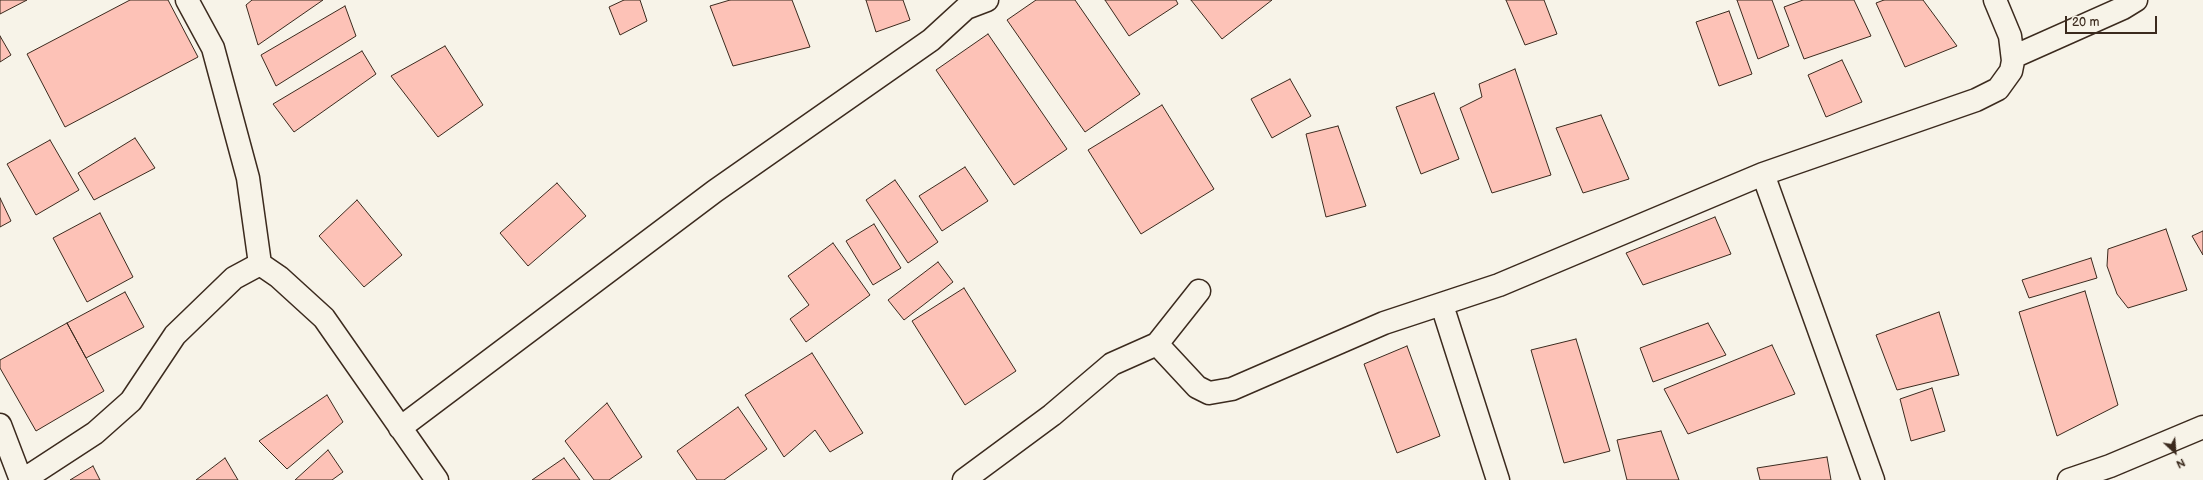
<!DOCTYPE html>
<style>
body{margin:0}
#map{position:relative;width:2203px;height:480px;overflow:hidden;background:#f7f3e8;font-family:"Balsamiq Sans",sans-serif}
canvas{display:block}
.north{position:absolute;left:2155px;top:432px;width:40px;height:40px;-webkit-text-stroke:3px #f7f3e8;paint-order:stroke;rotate:154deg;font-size:11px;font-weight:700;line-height:16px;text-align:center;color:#3b2a1e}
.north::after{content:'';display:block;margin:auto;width:14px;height:18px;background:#3b2a1e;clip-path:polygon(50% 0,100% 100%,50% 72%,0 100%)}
.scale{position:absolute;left:2065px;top:16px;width:92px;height:18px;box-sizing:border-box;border:2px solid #3b2a1e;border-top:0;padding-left:5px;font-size:12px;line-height:14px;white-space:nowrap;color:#3b2a1e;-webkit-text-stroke:3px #f7f3e8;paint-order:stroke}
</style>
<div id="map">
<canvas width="2203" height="480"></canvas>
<div class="north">N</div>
<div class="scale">20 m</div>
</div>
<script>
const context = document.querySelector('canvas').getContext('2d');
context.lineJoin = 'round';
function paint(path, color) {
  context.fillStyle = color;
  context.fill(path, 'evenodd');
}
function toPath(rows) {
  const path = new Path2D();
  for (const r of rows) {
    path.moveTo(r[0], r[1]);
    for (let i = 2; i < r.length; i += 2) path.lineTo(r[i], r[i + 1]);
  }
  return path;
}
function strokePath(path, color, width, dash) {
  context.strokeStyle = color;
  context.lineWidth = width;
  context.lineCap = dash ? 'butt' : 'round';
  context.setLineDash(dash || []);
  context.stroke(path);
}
const building = toPath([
 [0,0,27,0,0,14,0,0],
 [130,0,168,0,198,57,65,127,27,54,130,0],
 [252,0,323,0,258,45,246,5,252,0],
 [624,0,640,0,647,21,620,35,609,7,624,0],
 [730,0,792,0,810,47,733,66,710,6,730,0],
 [866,0,903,0,910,20,876,32,866,0],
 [1036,0,1075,0,1140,94,1085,132,1007,20,1036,0],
 [1105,0,1176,0,1178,4,1129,36,1105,0],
 [1191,0,1272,0,1222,39,1191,0],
 [1506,0,1544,0,1557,34,1525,45,1506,0],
 [1737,0,1772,0,1789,46,1758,59,1737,0],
 [1803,0,1854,0,1871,36,1804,59,1784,7,1803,0],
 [1884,0,1923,0,1957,46,1905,67,1876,3,1884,0],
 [345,6,356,36,276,86,261,55,345,6],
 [1729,11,1752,74,1719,86,1696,22,1729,11],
 [988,34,1067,149,1014,185,936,70,988,34],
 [0,36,11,55,0,62,0,36],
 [445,46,483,105,438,137,391,76,445,46],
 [362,51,376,74,294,132,273,104,362,51],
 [1842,60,1862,102,1826,117,1808,75,1842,60],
 [1515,69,1551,175,1492,193,1460,108,1482,97,1479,84,1515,69],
 [1290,79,1311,116,1272,138,1251,99,1290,79],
 [1434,93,1459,159,1421,174,1396,107,1434,93],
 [1162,105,1214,189,1141,234,1088,150,1162,105],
 [1601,115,1629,179,1583,193,1556,128,1601,115],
 [1338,126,1366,206,1326,217,1306,134,1338,126],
 [135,138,155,168,94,200,78,173,135,138],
 [50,140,79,190,36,215,7,164,50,140],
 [965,167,988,201,942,231,919,196,965,167],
 [895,180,938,242,908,263,866,200,895,180],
 [557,183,586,216,528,266,500,233,557,183],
 [0,198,11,221,0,227,0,198],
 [357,200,402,255,364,287,319,236,357,200],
 [100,213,133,277,87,302,53,238,100,213],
 [1715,217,1731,254,1643,285,1626,253,1715,217],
 [874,224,901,268,873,285,846,241,874,224],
 [2166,229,2187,290,2128,308,2117,294,2107,266,2108,249,2166,229],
 [2203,231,2203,255,2192,236,2203,231],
 [833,243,870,295,806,342,790,319,809,305,788,276,833,243],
 [2091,258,2097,278,2029,298,2022,280,2091,258],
 [938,262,953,282,904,320,888,300,938,262],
 [964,288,1016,371,965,405,912,321,964,288],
 [2085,291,2118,405,2057,436,2019,312,2085,291],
 [125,292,144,327,86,358,67,323,125,292],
 [1939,312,1959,375,1897,390,1876,335,1939,312],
 [67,323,104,391,36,431,0,368,0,360,67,323],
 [1708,323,1726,355,1653,382,1640,348,1708,323],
 [1576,339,1610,451,1564,463,1531,350,1576,339],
 [1772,345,1795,394,1688,434,1664,389,1772,345],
 [1407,346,1440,436,1397,453,1364,364,1407,346],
 [812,353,863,433,830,452,815,430,784,457,745,395,812,353],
 [1932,388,1945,431,1911,441,1900,399,1932,388],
 [327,395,343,422,287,469,259,441,327,395],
 [607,403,642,457,609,480,594,480,565,441,607,403],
 [738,407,767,449,724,480,697,480,677,451,738,407],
 [1661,431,1679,480,1627,480,1617,440,1661,431],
 [328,450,343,472,332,480,295,480,328,450],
 [1827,457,1831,480,1760,480,1757,468,1827,457],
 [225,458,238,480,196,480,225,458],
 [564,458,580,480,532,480,564,458],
 [93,466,100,480,70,480,93,466]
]);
const minor = toPath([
 [187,0,213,48,248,178,260,264,279,277,324,318,437,480],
 [2013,57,2123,8,2136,0],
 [1763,174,1873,480],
 [1442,305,1498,480],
 [1157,344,1197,387,1209,393,1232,389,1384,323,1499,285,1763,174,1976,100,1998,89,2011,71,2013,61,2010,36,1995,0],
 [0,425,21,480],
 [400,428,715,191,931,40,966,8,987,0],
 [23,480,95,433,131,401,175,335,234,278,260,264],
 [964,480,1052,415,1112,364,1157,344,1199,291],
 [2069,480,2110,466,2203,427]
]);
paint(building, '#fdc2b7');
strokePath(building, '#3b2a1e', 1);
strokePath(minor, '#3b2a1e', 25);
strokePath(minor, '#f7f3e8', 22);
</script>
